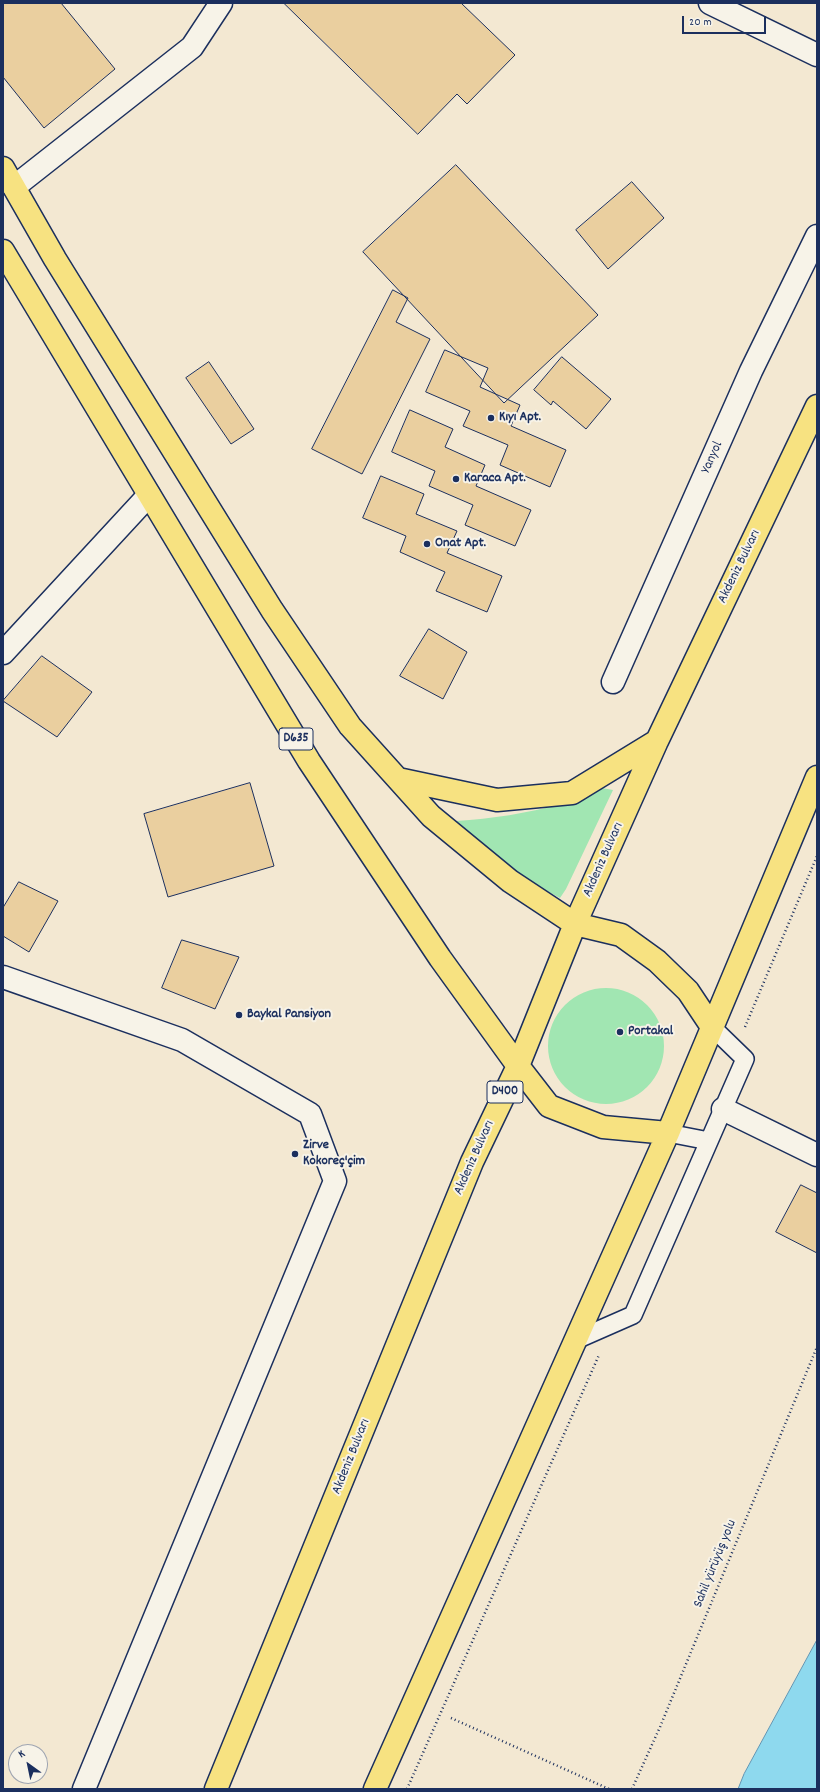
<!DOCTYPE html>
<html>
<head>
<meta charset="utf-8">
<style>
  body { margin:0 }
  #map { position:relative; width:820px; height:1792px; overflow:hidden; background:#f3e8d2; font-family:Dekko,sans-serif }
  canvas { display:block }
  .frame { position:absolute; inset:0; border:4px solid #1b2f5e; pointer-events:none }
  .north { position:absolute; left:8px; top:1744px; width:40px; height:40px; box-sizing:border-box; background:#f7f3e8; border:1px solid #9fa5b1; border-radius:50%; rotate:327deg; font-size:11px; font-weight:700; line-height:16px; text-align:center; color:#1b2f5e }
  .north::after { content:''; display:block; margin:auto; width:14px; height:18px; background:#1b2f5e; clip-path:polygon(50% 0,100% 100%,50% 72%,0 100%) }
  .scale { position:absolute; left:682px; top:16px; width:84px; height:18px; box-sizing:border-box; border:2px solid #1b2f5e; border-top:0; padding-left:5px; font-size:12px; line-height:14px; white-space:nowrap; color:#1b2f5e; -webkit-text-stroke:3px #f7f3e8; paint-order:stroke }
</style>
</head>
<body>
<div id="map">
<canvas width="820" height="1792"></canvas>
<div class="frame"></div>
<div class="north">K</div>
<div class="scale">20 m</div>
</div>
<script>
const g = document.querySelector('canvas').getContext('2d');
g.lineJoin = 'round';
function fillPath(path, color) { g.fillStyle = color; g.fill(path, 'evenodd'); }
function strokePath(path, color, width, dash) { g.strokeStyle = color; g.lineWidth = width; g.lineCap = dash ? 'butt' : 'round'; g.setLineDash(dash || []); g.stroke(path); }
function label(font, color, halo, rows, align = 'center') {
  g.font = font + ' Dekko,sans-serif'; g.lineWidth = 4; g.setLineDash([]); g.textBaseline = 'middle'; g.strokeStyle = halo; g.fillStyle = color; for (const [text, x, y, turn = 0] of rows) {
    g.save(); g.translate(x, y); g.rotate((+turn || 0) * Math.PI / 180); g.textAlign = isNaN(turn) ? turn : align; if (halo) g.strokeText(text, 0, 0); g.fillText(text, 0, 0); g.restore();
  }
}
const green = new Path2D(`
  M602 788 613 790 566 889 560 898 530 882 456 821C492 819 527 813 561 804 575 800 588 793 602 788Z
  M548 1046a58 58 0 1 1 116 0a58 58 0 1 1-116 0Z`);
const water = new Path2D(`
  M817 1640V1789H738L744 1774Z`);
const building = new Path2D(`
  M3 3H61L115 69 44 128 3 77Z
  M284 3H461L515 55 467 104 457 94 418 134Z
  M456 165 598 315 504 403 363 252Z
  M632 182 664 218 608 269 576 230Z
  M393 290 408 298 396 322 430 339 362 474 312 449Z
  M445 350 488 368 480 387 520 405 511 426 566 450 550 487 500 465 508 445 463 426 470 411 426 392Z
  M562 357 611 399 586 429 553 401 551 405 534 390Z
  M209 362 254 429 231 444 186 378Z
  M410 410 453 429 445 447 485 465 476 486 531 510 515 546 465 525 473 505 429 486 435 471 392 452Z
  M381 476 424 494 416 514 457 531 447 553 502 576 487 612 436 591 445 572 400 552 406 536 363 518Z
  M429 629 467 652 443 699 400 676Z
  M42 656 92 692 57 737 3 701Z
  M250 783 274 866 168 897 144 814Z
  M19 882 58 901 29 952 3 936V908Z
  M182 940 239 957 215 1009 162 988Z
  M801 1185 817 1193V1253L776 1232Z`);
const path = new Path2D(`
  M745 1027 817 856
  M451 1718 609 1789
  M407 1789 599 1355
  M632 1789 660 1727 817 1347`);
const lane = new Path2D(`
  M668 1133 709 1141
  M576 1340 633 1315 745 1059 712 1027`);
const street = new Path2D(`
  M710 3 817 55
  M14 187 192 47 221 3
  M3 653 149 495
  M613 682 751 371 817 236
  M3 977 182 1040 310 1114 335 1181 84 1789
  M723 1109 817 1155`);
const highway = new Path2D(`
  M3 168 55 259 272 610 350 726 431 816 510 881 575 924 621 935 657 961 688 991 712 1027
  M3 251 309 761 440 958 518 1066 549 1106 603 1127 668 1133
  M398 779 497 800 572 793 657 741
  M216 1789 472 1162 518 1066 575 924 657 741 817 406
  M375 1789 668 1133 817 777`);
const markers = [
  [491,418,4,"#1b2f5e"],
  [456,479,4,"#1b2f5e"],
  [427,544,4,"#1b2f5e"],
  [239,1015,4,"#1b2f5e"],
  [620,1032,4,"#1b2f5e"],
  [295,1154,4,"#1b2f5e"]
];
const shields = [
  [296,739,34],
  [505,1092,36]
];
const shieldNames = [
  ["D635",296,739],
  ["D400",505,1092]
];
const poiNames = [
  ["Kıyı Apt.",499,418],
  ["Karaca Apt.",464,479],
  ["Onat Apt.",435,544],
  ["Baykal Pansiyon",247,1015],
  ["Portakal",628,1032],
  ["Zirve",303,1146],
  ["Kokoreç'çim",303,1162]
];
const streetNames = [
  ["Yanyol",713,458,-66],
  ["Akdeniz Bulvarı",740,567,-64],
  ["Akdeniz Bulvarı",604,860,-66],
  ["Akdeniz Bulvarı",475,1158,-66],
  ["Akdeniz Bulvarı",352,1457,-68],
  ["Sahil yürüyüş yolu",716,1564,-68]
];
fillPath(green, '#a1e6b2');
fillPath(water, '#8ed9ee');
strokePath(water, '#6095b4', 1);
fillPath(building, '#eacf9f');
strokePath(building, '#1b2f5e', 1);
strokePath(lane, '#1b2f5e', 20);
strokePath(street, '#1b2f5e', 25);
strokePath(highway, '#1b2f5e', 25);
strokePath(path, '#1b2f5e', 2.5, [1, 3]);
strokePath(lane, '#f7f3e8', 17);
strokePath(street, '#f7f3e8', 22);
strokePath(highway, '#f7e281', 22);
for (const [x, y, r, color] of markers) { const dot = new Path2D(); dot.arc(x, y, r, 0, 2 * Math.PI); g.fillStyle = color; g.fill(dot); strokePath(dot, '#f7f3e8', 1.5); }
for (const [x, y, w] of shields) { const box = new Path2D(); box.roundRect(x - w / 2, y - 11, w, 22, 3); g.fillStyle = '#f7f3e8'; g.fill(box); strokePath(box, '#1b2f5e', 1); }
label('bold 13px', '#1b2f5e', null, shieldNames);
label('bold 14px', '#1b2f5e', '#f7f3e8', poiNames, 'left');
label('14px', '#1b2f5e', '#f7f3e8', streetNames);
</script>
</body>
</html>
